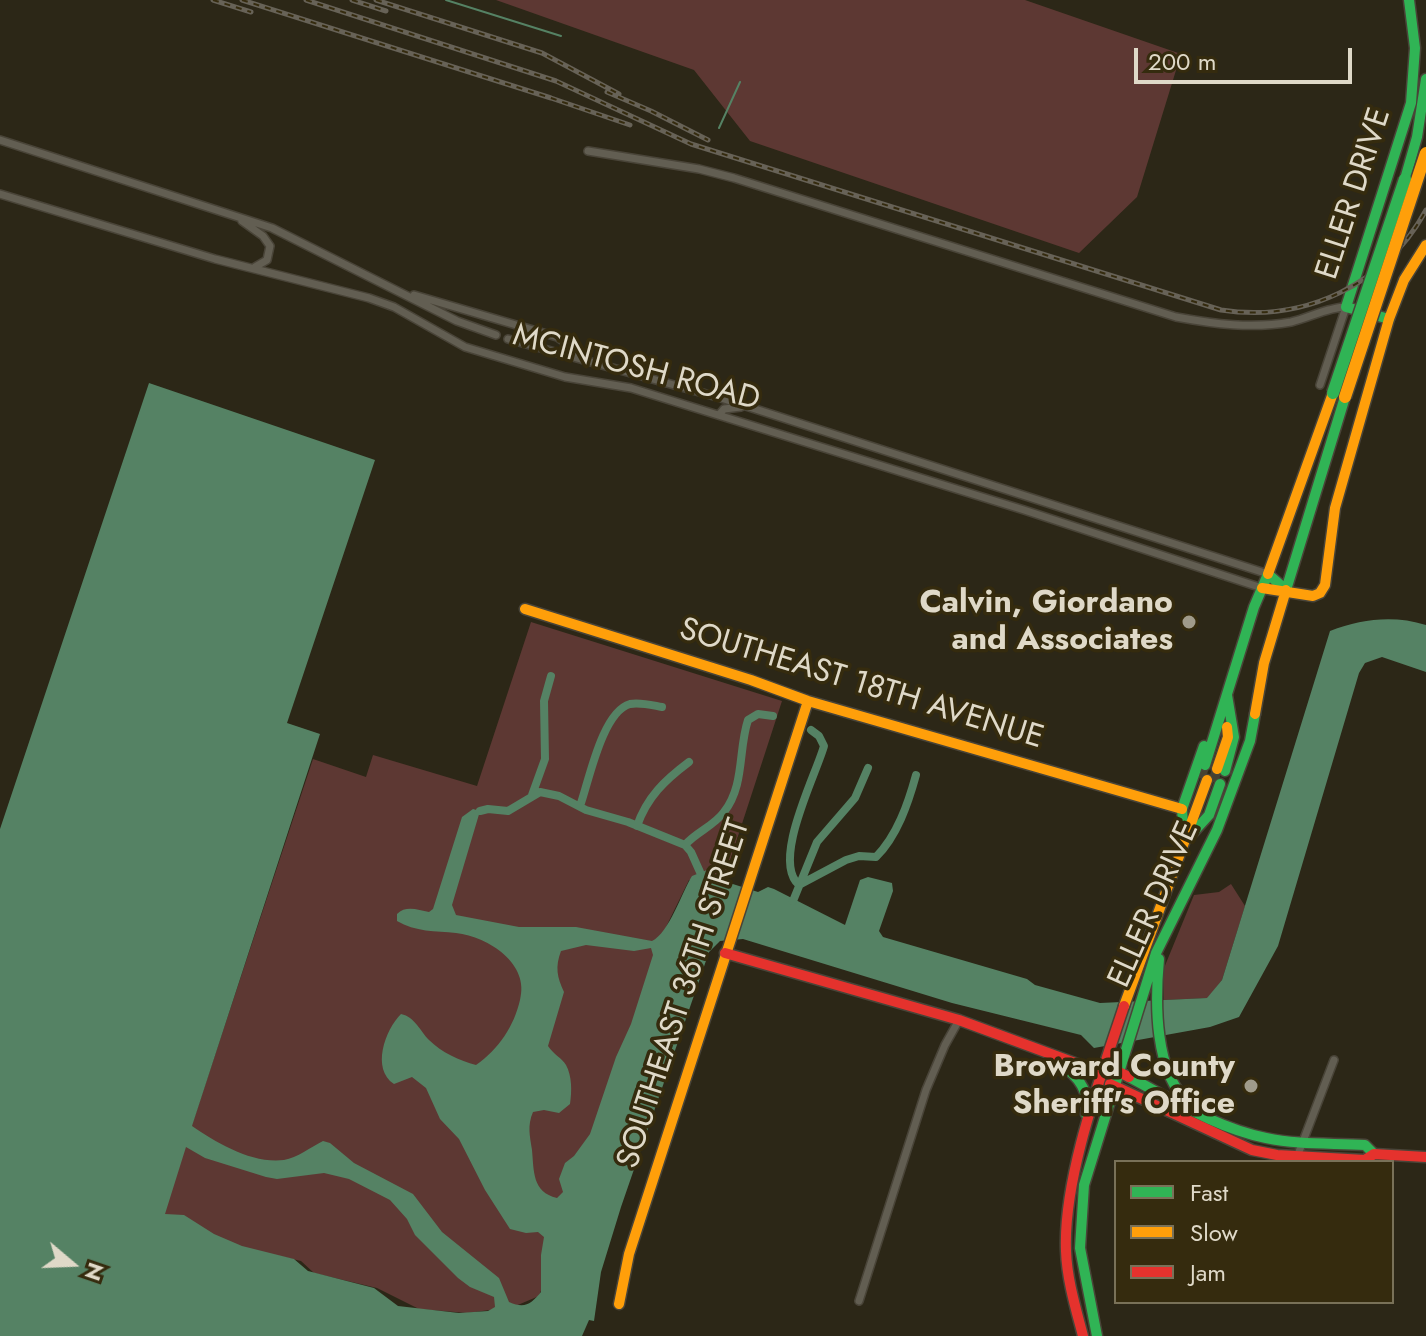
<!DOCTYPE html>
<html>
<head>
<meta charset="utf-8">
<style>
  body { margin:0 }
  #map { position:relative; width:1426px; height:1336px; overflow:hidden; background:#2c2717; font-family:Jost,sans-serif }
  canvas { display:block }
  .legend { position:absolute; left:1114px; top:1160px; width:280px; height:144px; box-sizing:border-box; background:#352b0e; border:2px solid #797158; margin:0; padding:10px 14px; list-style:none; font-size:24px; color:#dfd9c8 }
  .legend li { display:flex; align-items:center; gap:16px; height:40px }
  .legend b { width:40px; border:2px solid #797158 }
  .north { position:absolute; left:32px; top:1224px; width:80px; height:80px; -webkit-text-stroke:6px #352b0e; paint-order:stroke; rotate:109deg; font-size:22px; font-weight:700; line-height:32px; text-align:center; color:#dfd9c8 }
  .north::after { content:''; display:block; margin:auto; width:28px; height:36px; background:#dfd9c8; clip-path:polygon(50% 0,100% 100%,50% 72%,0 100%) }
  .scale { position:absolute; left:1134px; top:48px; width:218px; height:36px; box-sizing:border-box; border:4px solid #dfd9c8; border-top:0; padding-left:10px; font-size:24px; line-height:28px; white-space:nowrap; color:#dfd9c8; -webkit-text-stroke:6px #352b0e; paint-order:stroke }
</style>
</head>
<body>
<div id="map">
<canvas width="1426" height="1336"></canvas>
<ul class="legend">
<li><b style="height:10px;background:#30b455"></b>Fast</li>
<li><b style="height:10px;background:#ff9f0a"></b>Slow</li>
<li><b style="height:10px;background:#e5322d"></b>Jam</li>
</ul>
<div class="north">N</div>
<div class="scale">200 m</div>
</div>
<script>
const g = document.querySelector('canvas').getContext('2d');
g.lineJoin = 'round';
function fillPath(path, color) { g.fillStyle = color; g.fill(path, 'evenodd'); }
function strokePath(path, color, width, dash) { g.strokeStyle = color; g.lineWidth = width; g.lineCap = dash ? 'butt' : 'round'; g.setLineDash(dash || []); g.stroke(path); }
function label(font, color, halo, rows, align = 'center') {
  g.font = font + ' Jost,sans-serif'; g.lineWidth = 7; g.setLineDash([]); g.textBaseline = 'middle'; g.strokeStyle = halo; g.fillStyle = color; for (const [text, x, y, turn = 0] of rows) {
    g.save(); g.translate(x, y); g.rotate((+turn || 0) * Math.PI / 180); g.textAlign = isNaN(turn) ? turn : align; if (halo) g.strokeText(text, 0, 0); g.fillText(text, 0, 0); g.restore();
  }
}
const green = new Path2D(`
  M496 0H1025L1181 54 1137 197 1079 253 750 141 694 70Z
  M531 622 782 701 725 876 689 880 666 927 566 1226 539 1296 513 1307 467 1313 419 1309 377 1288 314 1273 301 1261 235 1246 162 1215 313 759 366 777 373 755 477 786Z
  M1231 884 1245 906 1222 980 1208 998 1164 1000V968L1194 895 1219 892Z`);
const water = new Path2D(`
  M149 383 375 460 287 723 320 734 192 1126C217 1143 252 1164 284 1160 297 1158 311 1147 323 1141L330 1143 354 1163 413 1194 442 1232 499 1278 509 1302C525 1309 531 1304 541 1292V1255L544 1237 538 1232 526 1233 510 1229 485 1190 459 1139 440 1119 426 1088 412 1077 394 1084C371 1069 385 1030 401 1014 415 1017 420 1031 429 1040 441 1052 460 1061 476 1065 499 1049 514 1026 520 1000 530 964 489 937 456 933 436 931 415 932 397 921V914C406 905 418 910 429 912L433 909 462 817 473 809 480 811 452 905 456 915 519 927H576L652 941C669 933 682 892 692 876L707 870 717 879 758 892 768 887 774 889 845 925 860 880 868 877 892 883 893 891 879 931 883 937 1027 979 1035 985 1100 1003 1207 998 1222 980 1330 631C1362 619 1393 615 1426 625V672L1382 657 1365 663 1359 673 1278 946 1239 1017 1210 1027 1094 1048 1081 1035 952 1003 743 939 720 941 709 952 621 1207 601 1272 594 1321 589 1320 582 1336H0V829ZM586 945 634 951 651 948 653 955 631 1024 616 1057 590 1134 574 1156 565 1163 559 1179 563 1192 557 1198C532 1192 534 1171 532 1150 530 1136 527 1126 533 1112L544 1110 559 1113 570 1104C572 1091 572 1076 566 1065 562 1058 553 1054 548 1046L564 992C557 977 555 967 561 951ZM186 1147 205 1158 266 1177 277 1179 324 1173 349 1179 390 1200 407 1219 415 1235 458 1278 470 1287 494 1297 495 1307 488 1311 459 1313 398 1306 374 1288 308 1271 294 1259 242 1246 214 1234 184 1215 165 1214Z`);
const stream = new Path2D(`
  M446 0 561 36
  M719 128 740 82`);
const canal = new Path2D(`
  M811 730 819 736 824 746C816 775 771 861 799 885L846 860 859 856 876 857C897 836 908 804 916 775
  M532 795 545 759 544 701 551 676
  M580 806C589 781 602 712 630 704 640 702 651 705 662 707
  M480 811 488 809 508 811 540 792 559 796 586 810 628 822 685 845 691 852 700 872
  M637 826C647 797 665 780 689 762
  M685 845C696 832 714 826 724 812 745 785 738 750 748 720L758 714 773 716
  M793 901 817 842 855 798 868 768`);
const secondaryTunnel = new Path2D(`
  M1200 778 1205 765
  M1213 782 1217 769`);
const street = new Path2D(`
  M0 140 272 228 457 321 496 335
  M588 151 699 169 734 178 1176 317C1214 324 1252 329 1291 322 1309 318 1328 307 1346 307L1320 385
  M0 194 215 259 369 298 394 307 465 347 565 377 631 388 1024 510 1262 588
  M242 221 263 236 270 246 267 260 255 267
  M414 295 557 337 586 357
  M508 339 721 398 1268 574
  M719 415 724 409 741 407
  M1297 1157 1334 1060
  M859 1301 926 1090 945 1045 959 1020`);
const fast = new Path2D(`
  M1405 179 1417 137 1426 79
  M1389 319 1346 307 1411 103 1415 48 1409 0
  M1286 590 1345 397
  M1205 765 1254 607 1268 574 1286 590
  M1225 771 1234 737 1227 695
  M1188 838 1209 815 1220 784
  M1184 839 1182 809 1204 746
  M1159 959C1155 1002 1154 1073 1189 1103
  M1054 1061C1075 1072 1091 1089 1086 1114
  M1129 1077C1173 1100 1216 1128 1266 1138 1298 1145 1332 1143 1365 1145L1374 1154
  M1097 1336 1080 1248 1084 1185 1156 953 1217 830 1250 741 1255 714`);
const slow = new Path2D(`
  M1268 574 1333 393
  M1262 588 1313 596 1320 593 1325 585 1335 508 1389 319 1404 280 1426 245
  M525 609 751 680 808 701 1182 809
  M1255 714 1264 663 1286 590
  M1217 769 1228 737 1227 727
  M1124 1006 1207 780
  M619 1304 629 1254 808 701`);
const jam = new Path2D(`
  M725 953 959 1020 1102 1073 1117 1071 1129 1077
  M1110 1084 1252 1150 1277 1155 1365 1160 1374 1154 1426 1157
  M1083 1336C1076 1309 1067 1280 1066 1251 1063 1178 1101 1076 1124 1006`);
const rail = new Path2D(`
  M213 0 251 12
  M242 0 551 98 630 125
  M306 0 556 81 691 144 1221 310C1305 323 1386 284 1426 210
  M352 0 386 11
  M376 0 542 53 619 94
  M607 92 651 111 708 140`);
const fastBridge = new Path2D(`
  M1333 393 1405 179`);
const slowBridge = new Path2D(`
  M1345 397 1426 153`);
const markers = [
  [1189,622,8,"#a09b8a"],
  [1251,1086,8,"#a09b8a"]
];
const streetNames = [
  ["ELLER DRIVE",1355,194,-72],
  ["MCINTOSH ROAD",636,369,15],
  ["SOUTHEAST 18TH AVENUE",861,685,17],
  ["ELLER DRIVE",1155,905,-66],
  ["SOUTHEAST 36TH STREET",685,994,-72]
];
const poiNames = [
  ["Calvin, Giordano",1173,604],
  ["and Associates",1173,641],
  ["Broward County",1235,1068],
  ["Sheriff's Office",1235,1105]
];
fillPath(green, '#5d3833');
fillPath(water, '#558264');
strokePath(stream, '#558264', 2);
strokePath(canal, '#558264', 8);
strokePath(secondaryTunnel, '#474232', 10, [10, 5]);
strokePath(street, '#494438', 10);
strokePath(fast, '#494438', 13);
strokePath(slow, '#494438', 13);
strokePath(jam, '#494438', 13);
strokePath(street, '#625e52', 7);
strokePath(fast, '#30b455', 10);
strokePath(slow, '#ff9f0a', 10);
strokePath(jam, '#e5322d', 10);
strokePath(rail, '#676257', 5);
strokePath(rail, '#352b0e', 2, [6]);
strokePath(fastBridge, '#494438', 15, []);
strokePath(slowBridge, '#494438', 15, []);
strokePath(fastBridge, '#30b455', 12);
strokePath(slowBridge, '#ff9f0a', 12);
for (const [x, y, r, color] of markers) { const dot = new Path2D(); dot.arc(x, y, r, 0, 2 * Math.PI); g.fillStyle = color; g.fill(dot); strokePath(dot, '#352b0e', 3); }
label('32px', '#dfd9c8', '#352b0e', streetNames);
label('bold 32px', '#dfd9c8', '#352b0e', poiNames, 'right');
</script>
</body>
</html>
